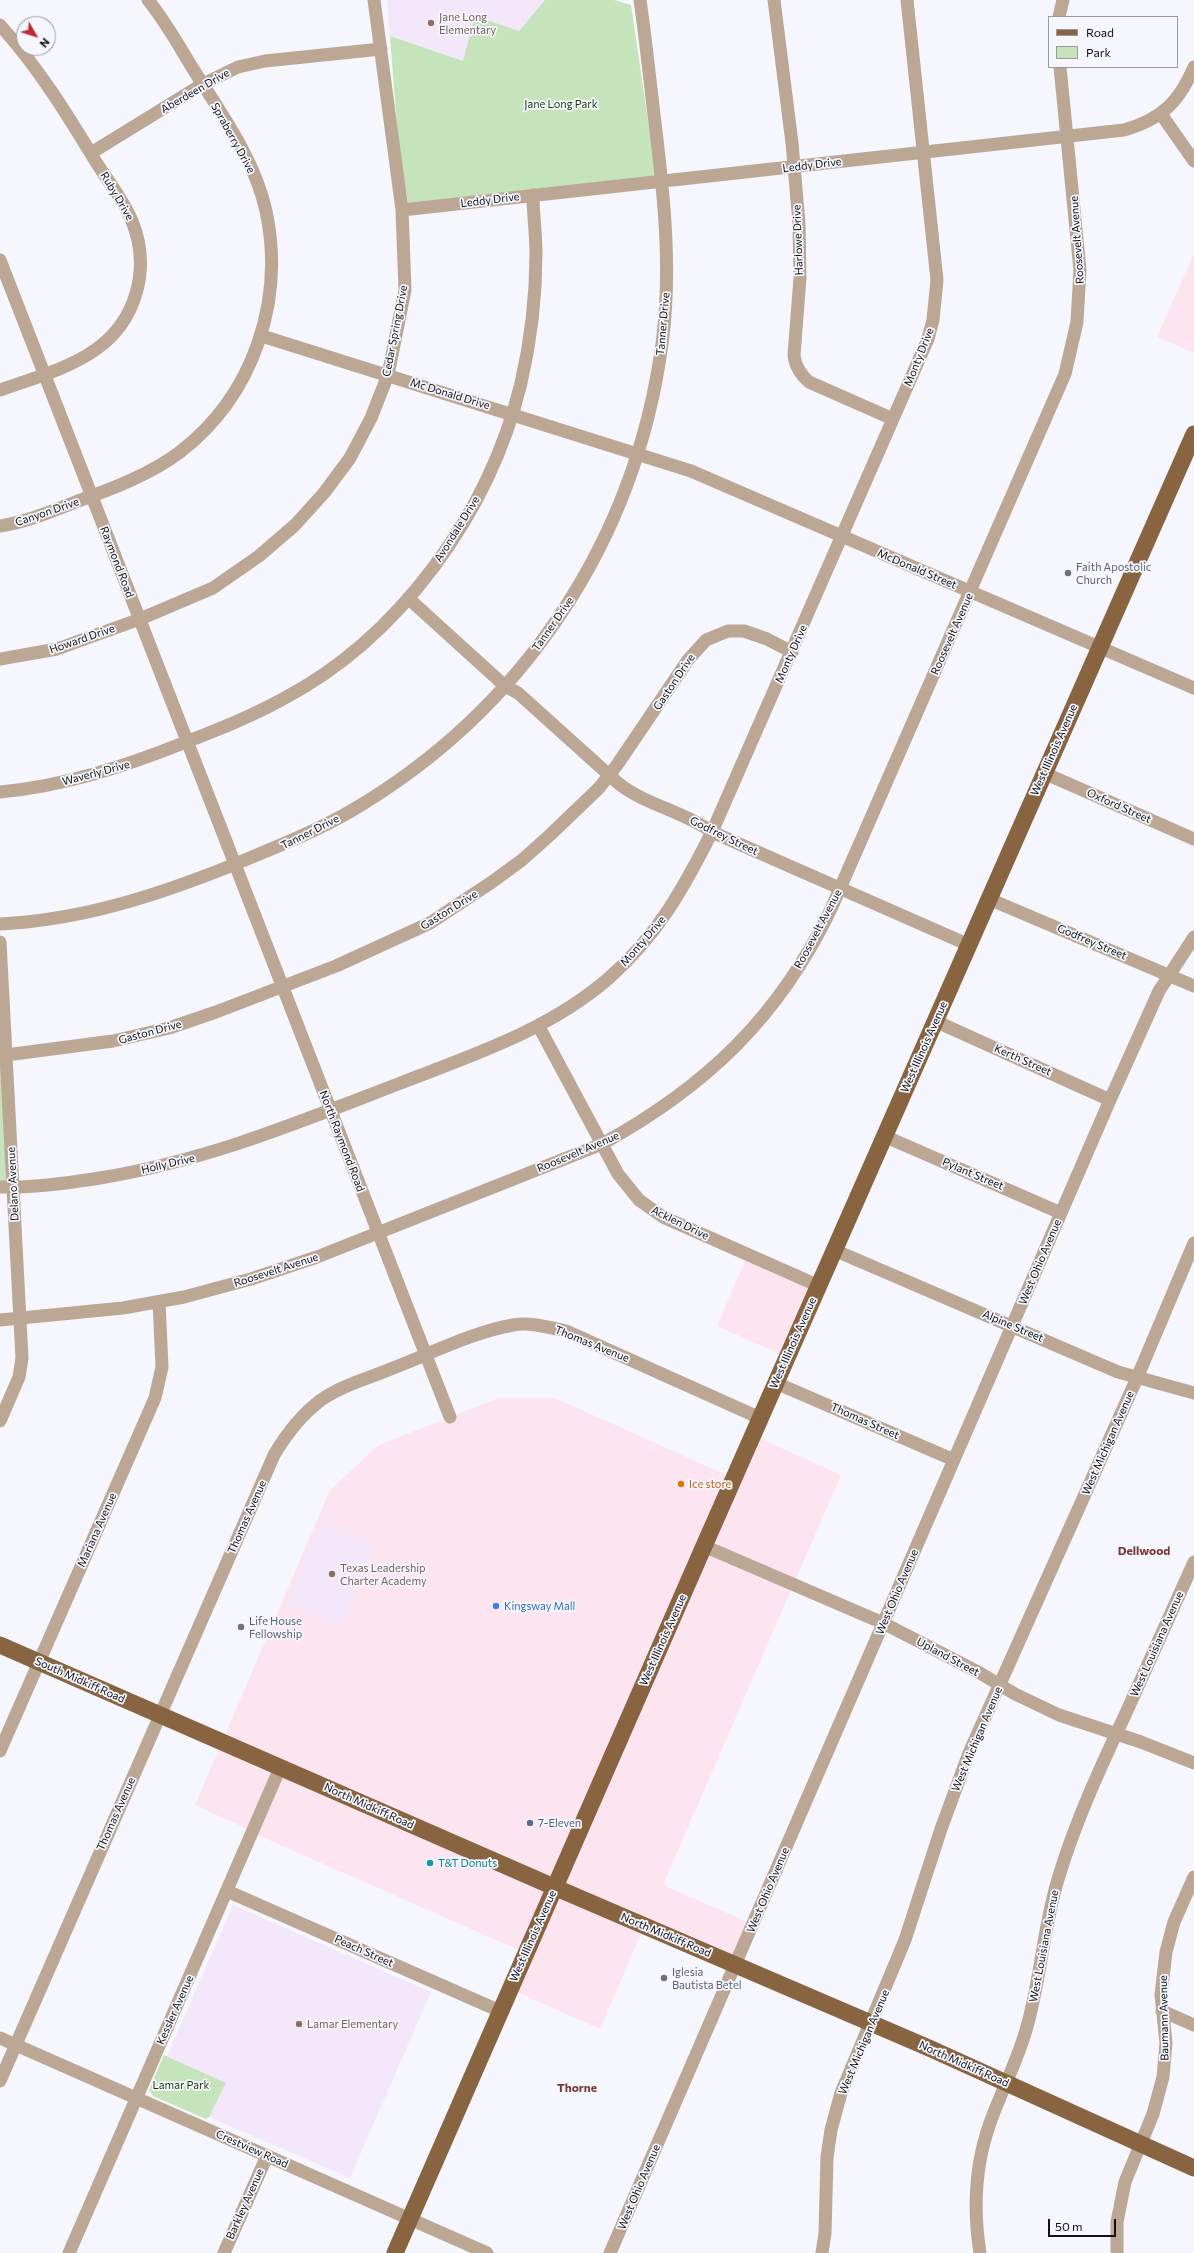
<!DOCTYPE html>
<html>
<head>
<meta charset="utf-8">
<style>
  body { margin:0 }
  #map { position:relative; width:1194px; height:2253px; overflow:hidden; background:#f5f6fe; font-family:Commissioner,sans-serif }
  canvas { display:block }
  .legend { position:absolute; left:1048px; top:16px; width:130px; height:52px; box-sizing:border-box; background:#f5f6fe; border:1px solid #999aa0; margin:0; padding:5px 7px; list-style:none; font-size:12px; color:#101114 }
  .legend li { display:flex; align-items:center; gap:8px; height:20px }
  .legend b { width:20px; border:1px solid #999aa0 }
  .north { position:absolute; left:16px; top:16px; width:40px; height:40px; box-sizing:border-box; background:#f5f6fe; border:1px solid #999aa0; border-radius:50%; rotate:129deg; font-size:11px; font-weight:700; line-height:16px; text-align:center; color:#101114 }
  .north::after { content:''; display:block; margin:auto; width:14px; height:18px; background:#bb2b31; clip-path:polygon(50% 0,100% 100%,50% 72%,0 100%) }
  .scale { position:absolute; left:1048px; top:2219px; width:68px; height:18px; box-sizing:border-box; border:2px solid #101114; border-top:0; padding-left:5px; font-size:12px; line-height:14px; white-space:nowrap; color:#101114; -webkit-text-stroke:3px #f5f6fe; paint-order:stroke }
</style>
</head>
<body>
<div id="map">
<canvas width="1194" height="2253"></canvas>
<ul class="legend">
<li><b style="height:5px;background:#886540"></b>Road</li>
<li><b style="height:11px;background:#c5e4bb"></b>Park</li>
</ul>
<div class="north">N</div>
<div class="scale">50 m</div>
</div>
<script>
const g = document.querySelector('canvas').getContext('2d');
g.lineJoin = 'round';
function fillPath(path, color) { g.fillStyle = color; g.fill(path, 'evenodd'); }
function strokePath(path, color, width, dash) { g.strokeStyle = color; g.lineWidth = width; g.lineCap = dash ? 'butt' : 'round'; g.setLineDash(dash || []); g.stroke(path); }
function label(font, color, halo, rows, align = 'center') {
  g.font = font + ' Commissioner,sans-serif'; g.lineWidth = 3.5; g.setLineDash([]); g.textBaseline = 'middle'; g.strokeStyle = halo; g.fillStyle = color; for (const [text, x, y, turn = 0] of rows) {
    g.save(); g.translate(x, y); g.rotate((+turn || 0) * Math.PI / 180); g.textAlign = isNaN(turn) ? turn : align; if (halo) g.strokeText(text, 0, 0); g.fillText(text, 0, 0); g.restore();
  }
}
const commercial = new Path2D(`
  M1194 254V353L1157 337Z
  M748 1254 817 1284 785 1356 717 1326Z
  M498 1398H555L731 1477 750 1434 841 1475 663 1885 752 1924 733 1967 644 1927 600 2029 510 1989 523 1952 251 1832 252 1831 195 1805 330 1490 379 1445Z`);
const education = new Path2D(`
  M387 0H545L519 31 463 61 390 36Z
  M321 1522 377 1545 342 1627 287 1603Z
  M233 1905 431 1992 350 2178 209 2117 226 2083 167 2056Z`);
const green = new Path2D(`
  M545 0H614L631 5 656 176 408 203 399 150 390 36 463 61 475 16 519 31Z
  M0 988 13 1187H0Z
  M164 2055 226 2083 209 2117 206 2119 153 2096 149 2090Z`);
const minor = new Path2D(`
  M774 0 792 143 799 223 800 278 794 355C795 366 800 374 809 382L893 419
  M1059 17 1063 0
  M0 25C38 67 67 114 96 162 108 181 124 201 132 221 151 268 137 321 95 350 68 369 31 379 0 390
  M1161 114 1194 161
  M91 153 203 84 238 67 265 61 381 49
  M402 210 1124 130C1162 119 1179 102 1194 67
  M0 260 450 1417
  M262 336 691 471 1194 688
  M0 526C27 522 52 511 78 501 112 489 151 474 180 452 254 395 285 300 266 211 255 160 222 115 195 72 180 48 166 22 148 0
  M408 598 505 686 518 693 618 783C645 805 683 811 712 832L969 945
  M0 659 57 649 140 619 213 588 259 556 295 525 324 493 350 458 371 418 388 375 405 290 402 210 374 0
  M1044 773 1194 839
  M0 792C65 786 126 766 186 742 219 729 250 717 281 700 400 638 490 512 521 383 531 340 536 297 536 253 536 234 533 214 533 195
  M989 899 1194 986
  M0 924C82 920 158 895 233 865 273 848 313 833 351 811 523 710 635 542 662 344 672 271 664 196 655 123 650 82 646 41 640 0
  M0 942 22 1358 19 1377 0 1421
  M935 1021 1110 1100
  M539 1027 618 1174 639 1200 663 1217 819 1286
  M6 1055 113 1041 169 1028 216 1012 336 966 430 923 492 882 522 860 550 835 599 788 617 765 688 660 706 640 728 631H744L767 639 792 652
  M884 1136 1061 1213
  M0 1187C33 1188 67 1183 100 1178 208 1160 297 1123 398 1084 472 1055 548 1031 609 978 658 935 683 889 712 832L928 339 933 320 937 280 907 0
  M834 1250 1118 1372 1194 1393
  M0 1320 123 1308 184 1297 251 1279 317 1257 602 1144C707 1086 779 1017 831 909L1065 374 1077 322 1080 270 1060 67
  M776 1383 954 1460
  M704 1546 883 1623 980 1673 1015 1694 1059 1715 1141 1742 1194 1763
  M0 1751 155 1398 162 1367 159 1302
  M227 1891 500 2011
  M1162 2011 1194 2025
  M0 2038 487 2253
  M0 2081 274 1455C287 1433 301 1415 321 1400 342 1385 370 1378 393 1368 432 1353 473 1332 513 1325 530 1322 548 1327 566 1331L760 1418
  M69 2253 280 1768
  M224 2253 267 2156
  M610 2253 1110 1100 1159 991 1194 937
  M822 2253 825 2233 827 2157 831 2130 841 2093 905 1940 941 1829 969 1753 1137 1378 1194 1243
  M980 2253C973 2209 975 2165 990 2123 1001 2092 1017 2062 1026 2030 1041 1980 1043 1926 1059 1876 1076 1820 1101 1766 1126 1713 1149 1663 1171 1612 1194 1562
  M1117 2253V2222L1125 2182 1153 2114 1163 2077 1166 2043 1161 1995 1166 1952 1174 1922 1194 1877`);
const major = new Path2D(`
  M0 1645 554 1887 929 2048 1194 2168
  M395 2253 704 1546 1194 434`);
const markers = [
  [431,23,4,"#8d6e63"],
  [1068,573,4,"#6b7280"],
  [681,1484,4,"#e8710a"],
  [332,1574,4,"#8d6e63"],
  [496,1606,4,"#3f7fe0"],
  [241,1627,4,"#6b7280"],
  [530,1823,4,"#5c6f8a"],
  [430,1863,4,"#0f9aa8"],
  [664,1978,4,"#6b7280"],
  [299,2024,4,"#8d6e63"]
];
const educationNames = [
  ["Jane Long",439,17],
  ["Elementary",439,30],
  ["Texas Leadership",340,1568],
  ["Charter Academy",340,1581],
  ["Lamar Elementary",307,2024]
];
const streetNames = [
  ["Aberdeen Drive",195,91,-30],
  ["Spraberry Drive",233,138,61],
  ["Leddy Drive",812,165,-7],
  ["Ruby Drive",117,196,59],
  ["Leddy Drive",490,200,-7],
  ["Harlowe Drive",798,240,-92],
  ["Roosevelt Avenue",1077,240,-94],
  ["Tanner Drive",663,324,-85],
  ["Cedar Spring Drive",395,331,-79],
  ["Monty Drive",919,357,-68],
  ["Mc Donald Drive",450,394,17],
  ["Canyon Drive",47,512,-19],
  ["Avondale Drive",457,529,-58],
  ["Raymond Road",117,562,69],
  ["McDonald Street",917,569,23],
  ["Tanner Drive",553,624,-55],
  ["Roosevelt Avenue",952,634,-66],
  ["Howard Drive",82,639,-19],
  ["Monty Drive",791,654,-66],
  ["Gaston Drive",674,682,-56],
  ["West Illinois Avenue",1054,750,-66],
  ["Waverly Drive",96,773,-15],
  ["Oxford Street",1119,806,24],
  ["Tanner Drive",310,832,-27],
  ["Godfrey Street",724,836,26],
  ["Gaston Drive",449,910,-32],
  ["Roosevelt Avenue",818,929,-62],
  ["Monty Drive",643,941,-49],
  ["Godfrey Street",1092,942,23],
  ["Gaston Drive",150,1032,-15],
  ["West Illinois Avenue",924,1047,-66],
  ["Kerth Street",1023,1060,24],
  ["North Raymond Road",342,1141,69],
  ["Roosevelt Avenue",578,1152,-23],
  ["Holly Drive",168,1164,-13],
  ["Pylant Street",973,1174,23],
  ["Delano Avenue",13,1184,-93],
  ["Acklen Drive",680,1223,26],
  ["West Ohio Avenue",1040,1262,-67],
  ["Roosevelt Avenue",276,1270,-18],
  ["Alpine Street",1013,1326,23],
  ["West Illinois Avenue",793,1343,-66],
  ["Thomas Avenue",592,1344,22],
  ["Thomas Street",865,1421,24],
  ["West Michigan Avenue",1108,1443,-66],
  ["Thomas Avenue",247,1517,-66],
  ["Mariana Avenue",97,1530,-66],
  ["West Ohio Avenue",897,1592,-67],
  ["West Illinois Avenue",663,1640,-66],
  ["West Louisiana Avenue",1157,1644,-66],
  ["Upland Street",948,1657,28],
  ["South Midkiff Road",80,1680,24],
  ["West Michigan Avenue",977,1739,-67],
  ["North Midkiff Road",369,1806,24],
  ["Thomas Avenue",116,1814,-66],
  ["West Ohio Avenue",768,1890,-67],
  ["North Midkiff Road",666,1935,23],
  ["West Illinois Avenue",533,1936,-66],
  ["West Louisiana Avenue",1044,1946,-79],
  ["Peach Street",364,1951,24],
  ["Kessler Avenue",175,2010,-66],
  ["Baumann Avenue",1164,2018,-91],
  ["West Michigan Avenue",864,2042,-67],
  ["North Midkiff Road",964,2064,24],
  ["Crestview Road",252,2149,24],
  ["West Ohio Avenue",639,2187,-67],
  ["Barkley Avenue",245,2204,-66]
];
const parkNames = [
  ["Jane Long Park",561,104],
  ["Lamar Park",181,2085]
];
const worshipNames = [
  ["Faith Apostolic",1076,567],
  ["Church",1076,580],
  ["Life House",249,1621],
  ["Fellowship",249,1634],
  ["Iglesia",672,1972],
  ["Bautista Betel",672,1985]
];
const foodNames = [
  ["Ice store",689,1484]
];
const shopNames = [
  ["Kingsway Mall",504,1606]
];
const serviceNames = [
  ["7-Eleven",538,1823]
];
const cultureNames = [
  ["T&T Donuts",438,1863]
];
const neighbourhoodNames = [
  ["Dellwood",1144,1551],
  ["Thorne",577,2088]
];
fillPath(commercial, '#fce5f1');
fillPath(education, '#f5e7fa');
fillPath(green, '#c5e4bb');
strokePath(minor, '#bba793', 13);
strokePath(major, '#886540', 17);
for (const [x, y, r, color] of markers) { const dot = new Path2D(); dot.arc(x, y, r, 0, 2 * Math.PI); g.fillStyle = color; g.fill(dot); strokePath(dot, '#f5f6fe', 1.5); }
label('11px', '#785e54', '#f5f6fe', educationNames, 'left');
label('11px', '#101114', '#f5f6fe', streetNames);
label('11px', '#153905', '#f5f6fe', parkNames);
label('11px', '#5b616d', '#f5f6fe', worshipNames, 'left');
label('11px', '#c56008', '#f5f6fe', foodNames, 'left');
label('11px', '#366cbe', '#f5f6fe', shopNames, 'left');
label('11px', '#4e5e75', '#f5f6fe', serviceNames, 'left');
label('11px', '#0d838f', '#f5f6fe', cultureNames, 'left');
label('bold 12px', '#7b3432', '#f5f6fe', neighbourhoodNames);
</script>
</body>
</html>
